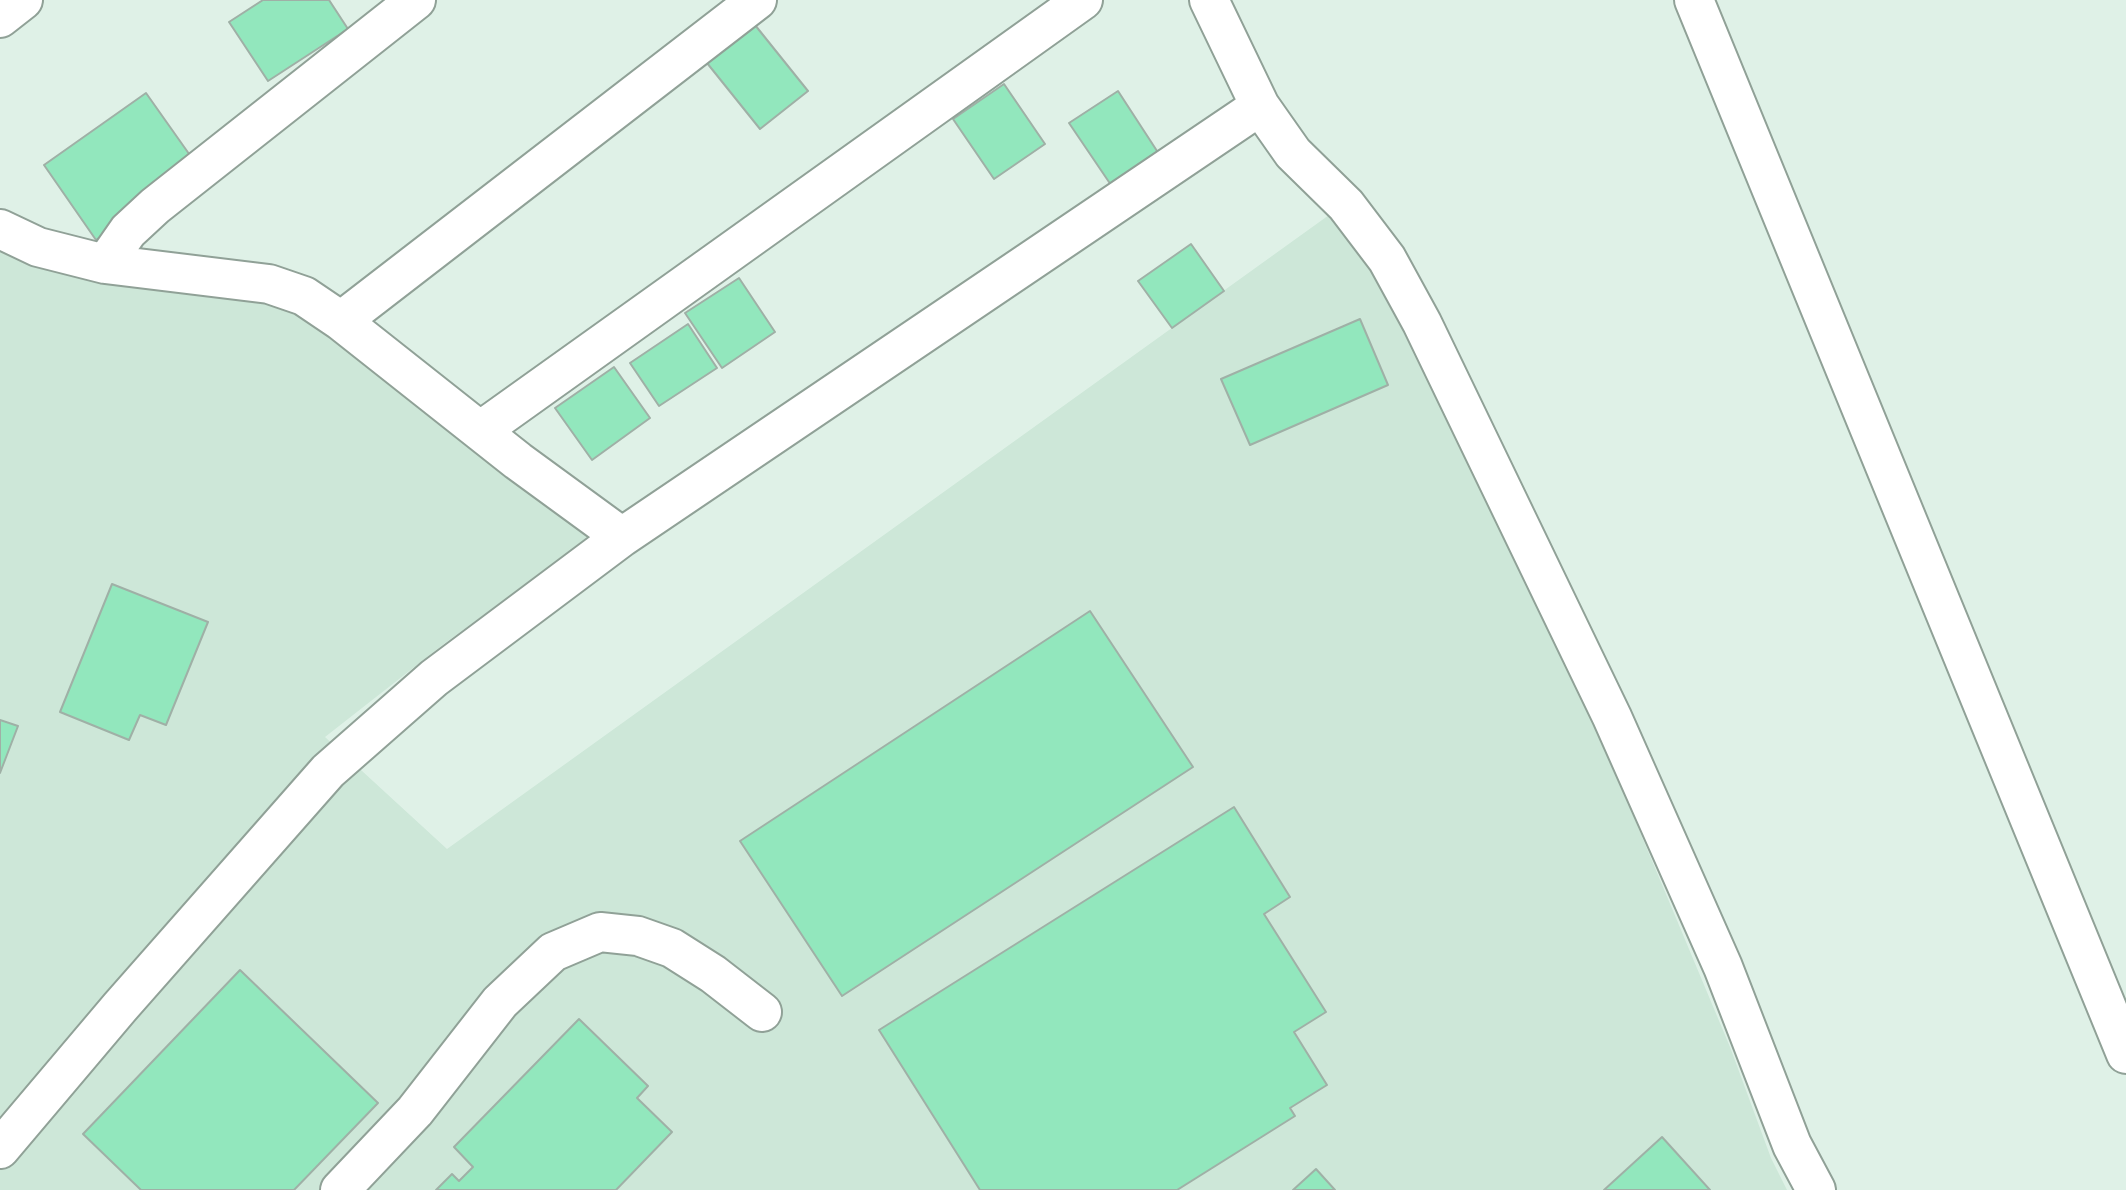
<!DOCTYPE html>
<html>
<head>
<meta charset="utf-8">
<style>
  body { margin:0 }
  canvas { display:block; background:#dff1e7 }
</style>
</head>
<body>
<canvas width="2126" height="1190"></canvas>
<script>
const g = document.querySelector('canvas').getContext('2d');
g.lineJoin = 'round';
function fillPath(path, color) { g.fillStyle = color; g.fill(path, 'evenodd'); }
function strokePath(path, color, width, dash) { g.strokeStyle = color; g.lineWidth = width; g.lineCap = dash ? 'butt' : 'round'; g.setLineDash(dash || []); g.stroke(path); }
const built = new Path2D(`
  M1336 210 1378 265 1560 641 1730 1047 1771 1158 1787 1190H0V249L241 297 288 311 329 332 600 531 445 643 325 737 447 849Z`);
const building = new Path2D(`
  M263 0H329L348 29 268 81 229 22Z
  M755 25 808 91 760 129 707 63Z
  M1004 84 1045 144 994 179 953 119Z
  M1118 91 1159 154 1111 185 1069 123Z
  M146 93 199 168 96 240 44 165Z
  M1191 244 1224 291 1172 328 1138 281Z
  M739 278 775 332 722 368 685 313Z
  M1360 319 1388 385 1250 445 1221 379Z
  M688 324 717 368 659 406 630 363Z
  M614 367 650 418 592 460 555 408Z
  M112 584 208 622 166 725 140 715 129 740 60 712Z
  M1090 611 1193 767 842 996 740 841Z
  M0 720 18 726 0 773Z
  M1234 807 1290 897 1264 914 1326 1012 1294 1032 1327 1085 1290 1108 1295 1116 1177 1190H980L879 1030Z
  M240 970 378 1103 294 1190H141L83 1134Z
  M579 1019 648 1086 637 1098 672 1132 616 1190H436L452 1174 459 1181 473 1167 454 1147Z
  M1662 1137 1710 1190H1604Z
  M1316 1169 1335 1190H1293Z`);
const minor = new Path2D(`
  M1209 0 1260 106 1293 153 1346 205 1387 259 1422 323 1612 717 1723 967 1792 1145 1816 1190
  M1694 0 2126 1054
  M0 18 23 0
  M0 229 38 247 105 264 269 284 304 296 341 321 518 461 622 537
  M105 264 128 231 155 206 416 0
  M341 321 757 0
  M480 431 1083 0
  M0 1149 120 1007 328 771 434 678 622 537 1260 106
  M340 1190 415 1111 500 1002 553 952 600 932 638 936 672 948 713 974 762 1012`);
fillPath(built, '#cde7d8');
fillPath(building, '#92e7bd');
strokePath(building, '#9fb0a6', 2);
strokePath(minor, '#90a197', 42);
strokePath(minor, '#fff', 38);
</script>
</body>
</html>
